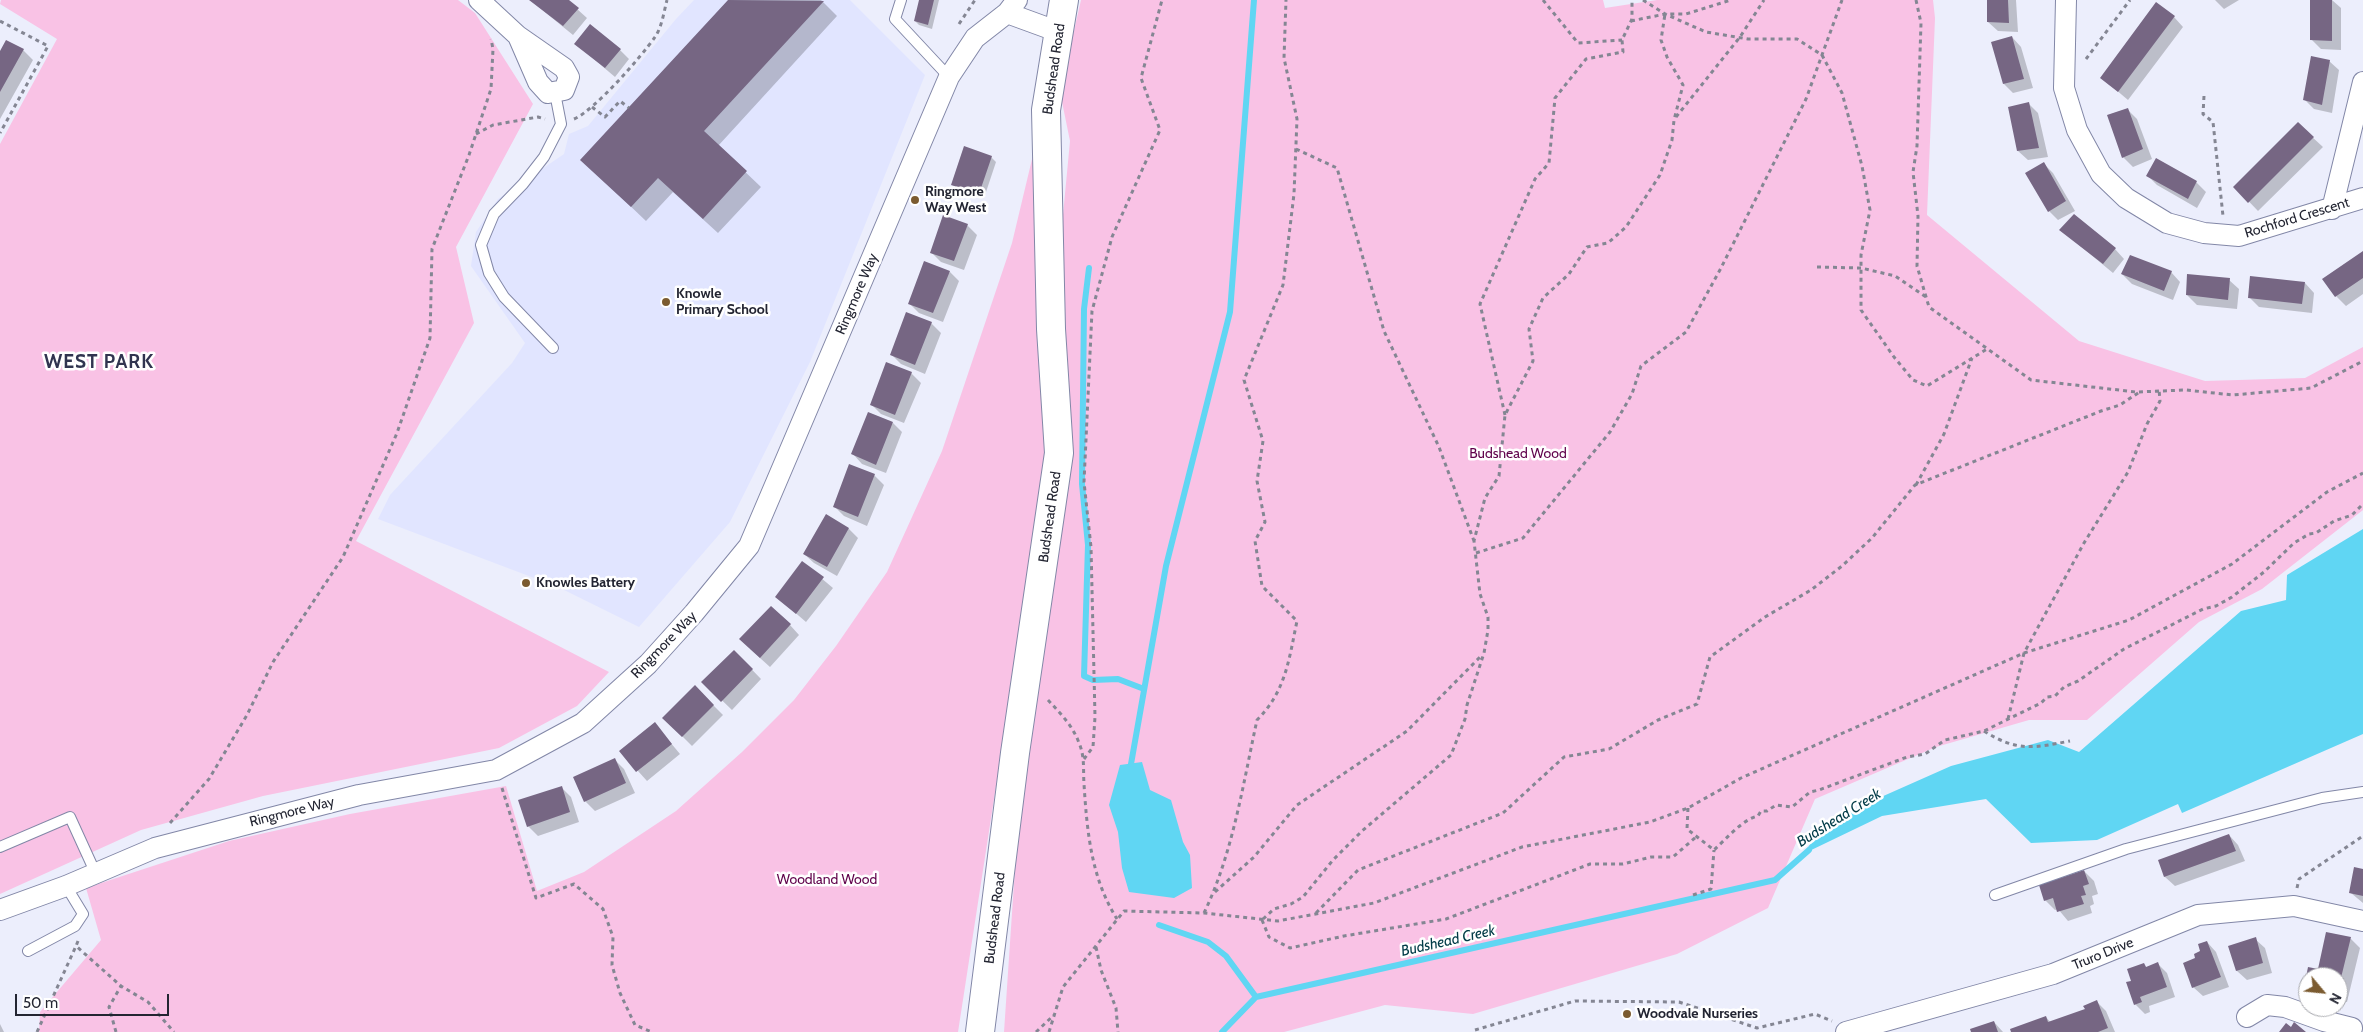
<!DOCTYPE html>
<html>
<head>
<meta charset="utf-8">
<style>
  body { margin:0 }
  #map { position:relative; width:2363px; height:1032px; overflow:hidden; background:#eceefc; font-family:Cabin,sans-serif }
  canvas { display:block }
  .north { position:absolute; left:2298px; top:967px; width:50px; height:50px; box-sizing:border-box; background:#fff; border:1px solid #a7a8ad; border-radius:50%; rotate:118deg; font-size:14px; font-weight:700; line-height:20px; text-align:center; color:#232532 }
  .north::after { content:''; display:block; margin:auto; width:18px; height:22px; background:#7b5b30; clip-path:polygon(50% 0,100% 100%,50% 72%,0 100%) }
  .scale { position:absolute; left:15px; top:994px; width:154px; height:22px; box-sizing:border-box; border:2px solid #232532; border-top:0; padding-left:6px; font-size:15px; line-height:18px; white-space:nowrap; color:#232532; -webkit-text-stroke:4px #fff; paint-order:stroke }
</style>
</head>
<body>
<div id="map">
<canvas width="2363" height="1032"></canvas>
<div class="north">N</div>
<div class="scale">50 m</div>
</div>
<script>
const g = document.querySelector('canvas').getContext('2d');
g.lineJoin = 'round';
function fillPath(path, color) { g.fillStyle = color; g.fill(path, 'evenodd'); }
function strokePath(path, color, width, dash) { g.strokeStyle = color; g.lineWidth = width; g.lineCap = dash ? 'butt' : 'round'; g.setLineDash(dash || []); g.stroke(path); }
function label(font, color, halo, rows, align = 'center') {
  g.font = font + ' Cabin,sans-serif'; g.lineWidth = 5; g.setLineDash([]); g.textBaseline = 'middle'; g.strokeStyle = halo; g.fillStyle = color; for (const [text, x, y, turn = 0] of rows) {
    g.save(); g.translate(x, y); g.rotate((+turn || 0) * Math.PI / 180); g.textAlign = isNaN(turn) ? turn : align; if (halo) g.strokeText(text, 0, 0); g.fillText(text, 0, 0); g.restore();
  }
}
const built = new Path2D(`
  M694 0H850L925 75 810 362 730 522 639 627 558 587 378 519 390 495 512 363 525 343 471 266 476 232 498 199 564 154 569 134 588 126 676 19Z`);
const green = new Path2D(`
  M1 0H458L475 13 533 104 456 247 474 323 356 541 609 672 577 706 499 748 263 796 141 830 0 894V144L57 39 0 4Z
  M1081 0H1603L1605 8 1657 0H1933L1935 18 1927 215 2079 341 2205 381 2305 378 2363 347V510L2262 589 2199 622 2087 720H2029L1936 747 1815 799 1768 908 1677 954 1473 1014 1385 1005 1284 1032H1004L1020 794 1037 700 1056 289 1070 141 1060 92Z
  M1033 155 1039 229 1046 462 958 1032H39L40 1012 101 940 86 888 229 841 350 814 506 786 537 891 584 872 676 811 742 752 794 700 836 646 887 572 942 451 1012 243Z`);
const water = new Path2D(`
  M2363 529V734L2182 813 2178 804 2097 840 2031 843 1986 799 1882 816 1803 854 1827 821 1951 766 2048 740 2079 752 2241 611 2286 600 2287 575Z
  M1142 762 1150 790 1171 800 1183 842 1190 855 1192 888 1174 898 1129 892 1122 868 1118 832 1109 805 1120 765Z`);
const shadow = new Path2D(`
  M530 0H567L587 18 573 35Z
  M730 0H821L837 16 718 146 761 187 718 233 673 192 646 221 582 160Z
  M920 0H939L932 29 919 25 915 21Z
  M1988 0H2016L2018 32 1998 31 1988 22Z
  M2215 0H2239L2224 9Z
  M2311 0H2332L2341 8V50L2321 49 2312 40Z
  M2174 17 2183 27 2128 100 2102 78Z
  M2012 37 2021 47 2033 88 2013 93 2004 84Z
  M576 44 620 50 629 59 615 77Z
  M23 50 33 60 0 119V54Z
  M2329 61 2339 70 2332 113 2314 109 2305 100Z
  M2029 104 2038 113 2048 157 2028 160 2018 151Z
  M2127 109 2137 119 2152 159 2133 167 2123 157Z
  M2298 124 2323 147 2258 211 2235 187Z
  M991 157 996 162 984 198 957 189 953 184Z
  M2157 160 2196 182 2206 192 2197 208 2157 185 2148 176Z
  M2044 164 2053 173 2075 211 2058 220 2049 211Z
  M967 225 977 235 964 270 941 262 931 252Z
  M2061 230 2115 249 2124 259 2113 273Z
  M2363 253V294L2346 306 2336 296Z
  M950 272 959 281 943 322 919 313 909 303Z
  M2171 272 2180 282 2173 300 2132 284 2122 274Z
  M2229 280 2239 289 2237 309 2197 305 2187 295Z
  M2305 283 2314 293 2312 313 2259 307 2250 298Z
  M931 323 941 333 925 374 901 364 891 354Z
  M911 373 921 383 904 423 881 414 871 404Z
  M893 423 902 432 886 473 862 464 853 454Z
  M874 475 884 485 867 526 844 516 834 506Z
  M826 516 849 529 858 538 837 576 814 563 804 554Z
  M802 562 833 588 806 622 777 597Z
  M790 625 799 635 770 667 750 649Z
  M734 651 761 679 732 710 703 682Z
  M695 687 723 715 692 746 664 718Z
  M655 724 680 754 647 781 620 751Z
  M614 759 624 769 635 793 595 811 585 801Z
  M562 788 571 797 579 822 538 836 528 826Z
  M2229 835 2238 845 2245 861 2175 886 2165 877 2160 861Z
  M2363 870V903L2351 893Z
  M2084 871 2094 881 2098 894 2092 896 2094 904 2090 906 2092 913 2068 921 2058 909 2055 910 2045 900Z
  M2327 933 2351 939 2360 948 2347 1002 2338 1001V977H2308V989L2306 987 2309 969 2319 970Z
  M2255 939 2265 948 2272 973 2247 980 2237 971 2229 947Z
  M2207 942 2216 952 2229 987 2203 996 2193 987 2196 959Z
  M2158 964 2167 973 2175 997 2149 1006 2150 1012 2145 1014 2135 1004 2133 982 2144 965 2147 968Z
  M2097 1002 2106 1011 2115 1032H2012L2046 1017 2051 1023 2086 1010Z
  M1994 1022 2003 1032H1972Z
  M0 1024 4 1032H0Z`);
const stream = new Path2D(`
  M1089 268 1084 309 1082 484 1088 545 1084 676 1093 680 1118 679 1144 689
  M1131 764 1166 566 1230 312 1254 0
  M1159 925 1208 942 1226 956 1256 997
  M1222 1032 1256 997 1775 880 1809 850`);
const building = new Path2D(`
  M529 0H569L579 8 563 26Z
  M728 0 824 1 704 131 747 171 703 219 658 178 631 207 580 160Z
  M919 0H934L928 25 914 21Z
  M1987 0H2008L2009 23 1987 22Z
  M2310 0H2332V41L2310 40Z
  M2156 2 2175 16 2118 92 2100 78Z
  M590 24 621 49 605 68 574 44Z
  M2012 36 2024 79 2003 84 1991 42Z
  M6 40 24 49 0 92V51Z
  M2311 56 2330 60 2322 105 2303 100Z
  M2029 102 2039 148 2017 151 2008 107Z
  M2128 108 2143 149 2122 158 2107 115Z
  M2298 122 2314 137 2248 203 2233 187Z
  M964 146 992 156 979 194 951 185Z
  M2156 158 2197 181 2188 199 2146 176Z
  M2044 162 2066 201 2048 212 2025 173Z
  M2074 214 2116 248 2103 264 2059 230Z
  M943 215 968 224 954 261 930 253Z
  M2363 251V278L2335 297 2322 279Z
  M2130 255 2172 271 2164 291 2121 274Z
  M924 261 950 271 933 313 908 304Z
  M2187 274 2230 278 2228 300 2186 295Z
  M2250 276 2305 282 2302 304 2248 298Z
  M906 312 932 322 915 365 890 355Z
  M886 362 912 372 895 415 870 405Z
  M868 412 893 422 876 465 851 454Z
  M849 464 875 474 858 517 833 507Z
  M826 514 849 528 827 567 803 554Z
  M802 561 824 577 796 614 775 597Z
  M771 606 791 624 760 658 739 639Z
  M734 650 753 669 721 702 701 682Z
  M695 685 714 705 682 737 662 718Z
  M655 722 672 744 636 772 619 751Z
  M615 758 626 783 584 802 573 777Z
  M562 786 570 812 527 827 518 800Z
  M2229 834 2236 851 2164 877 2158 860Z
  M2354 867 2363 869V896L2349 893Z
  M2084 870 2089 884 2083 886 2086 895 2081 896 2084 904 2057 912 2053 898 2044 901 2039 885Z
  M2326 932 2351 937 2339 986 2338 977H2308V988L2304 987 2308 967 2318 969Z
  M2256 937 2263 963 2236 971 2228 946Z
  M2207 941 2221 977 2192 988 2183 963 2195 958 2194 954 2200 951 2198 944Z
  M2158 962 2167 987 2140 997 2142 1002 2134 1005 2126 982 2131 981 2127 969 2144 963 2146 967Z
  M2097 1000 2108 1028 2098 1032H2011L2010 1029 2046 1016 2048 1022 2085 1009 2083 1006Z
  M1994 1021 1998 1032H1971L1970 1029Z
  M2294 1022 2306 1032H2279L2286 1023 2291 1027Z`);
const path = new Path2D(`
  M1543 0 1578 43 1622 40
  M1643 0 1665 14 1706 32 1748 39H1797L1822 55 1842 93 1862 166 1870 210 1861 255V310L1894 357 1913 380 1927 386 1987 349
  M1916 0 1921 23 1917 146 1913 172 1918 216 1917 266 1929 307 2031 380 2136 392 2186 390 2233 395 2311 388 2363 361
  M0 21 48 46 0 133
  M1631 21 1665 14H1686L1731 0
  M959 24 975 0
  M2086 59 2130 0
  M2204 96 2203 114 2213 122 2223 216
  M592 107 605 117 620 101 629 108
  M1676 117 1740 37 1764 0
  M574 119C595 110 641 57 655 37 662 27 664 11 667 0
  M476 134 493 125 538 117 545 119
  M1296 149 1337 168 1384 331 1439 447 1474 541
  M1817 267 1861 268 1895 276 1926 297
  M1505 415 1480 304 1535 179 1549 163 1555 98 1586 59 1623 52 1622 40 1632 19V0
  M1916 485 1944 434 1972 358
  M1476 553 1523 538 1610 432 1632 394 1641 366 1686 332 1721 268 1806 99 1842 0
  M1048 700C1060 713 1073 726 1079 743 1085 757 1083 769 1084 784 1087 831 1091 878 1117 919
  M2008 719 2024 653 2084 543 2128 472 2147 424 2160 401 2159 389
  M1984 731C2017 752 2034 748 2070 741
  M1084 759 1093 747 1095 717 1091 547 1084 482 1092 311 1112 237 1160 130 1141 78 1162 0
  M502 788 536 898 574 884 603 909 613 937 612 965 620 993 635 1025 652 1032
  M1688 808 1687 829 1714 850C1726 839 1743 819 1758 816L1761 811H1767L1776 805 1792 807 1810 792 1819 790 1907 757 1925 754 1945 740 1984 731 2041 703 2047 697 2055 696 2064 687 2078 681 2124 649 2203 609 2216 606 2232 597 2264 572 2294 543 2309 534 2316 533 2334 521 2352 515 2363 504
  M170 823 209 779 247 715 273 662 343 557 397 433 430 338 432 249 469 155 491 89 493 49 491 39
  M2297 888 2299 879 2363 836
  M1215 892 1254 857 1297 805 1407 731 1482 655
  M1693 895 1711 889 1714 850
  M1204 913C1233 853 1243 784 1257 720 1286 691 1289 659 1297 621L1262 586 1255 541 1265 522 1257 481 1263 441 1244 380 1283 285 1294 194 1297 119 1284 58 1286 0
  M1316 913 1358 870 1503 813 1564 757 1609 749 1658 720 1697 704 1710 657 1765 617 1811 590 1842 566 1872 538 1915 485 2101 411 2120 405 2141 391
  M1263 919 1274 909 1291 904 1303 897 1333 860 1362 831 1451 755 1465 719 1467 705 1484 653 1488 630V617L1480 594 1474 541 1485 498 1499 476 1505 415 1533 361 1529 329 1543 298 1569 274 1587 247 1608 243 1626 227 1660 175 1672 140 1674 120 1683 85 1667 57 1661 40 1665 14
  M1262 920 1269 937 1290 948 1344 936 1446 919 1590 864H1623L1651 857H1673L1696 837
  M78 941 76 946 121 986 148 1002 174 1032
  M1096 947 1101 970 1116 1008 1118 1032
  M1475 1030 1575 1001 1679 1002 1757 1028 1815 1014 1832 1021
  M37 1032 76 946
  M116 1032 109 1007 121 986
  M1036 1032 1055 1014
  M1049 1032 1063 987 1124 911 1204 913 1278 921 1374 903 1522 847 1650 822 1688 808 1741 778 2024 653 2129 620 2232 564 2327 492 2363 473`);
const lane = new Path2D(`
  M901 0 895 19 949 77
  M553 348 504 297 489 273 481 245 494 214 523 184 544 157 561 124 555 93
  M0 847 70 817 96 874
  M1995 895 2126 849 2322 798 2363 792
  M28 951 75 926 83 914 66 886`);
const street = new Path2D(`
  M479 0 518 36 564 68 569 77 564 90 548 93 538 82 518 36
  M2066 0 2064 88 2077 130 2101 174 2126 198 2167 223 2204 233 2239 236 2363 198
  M1007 13 1059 32
  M2332 209 2363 82
  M0 910 66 886 155 848 359 795 496 770 583 723 648 664 694 613 749 546 949 77 975 38 1007 13 1017 0
  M2247 1017 2267 1005 2285 1007 2324 1021 2352 1028
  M1846 1032 2053 974 2198 915 2294 906 2363 921`);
const secondary = new Path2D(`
  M980 1032 1015 753 1059 453 1051 329 1046 110 1064 0`);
const markers = [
  [915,200,5,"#7b5b30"],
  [666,302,5,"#7b5b30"],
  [526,583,5,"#7b5b30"],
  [1627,1014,5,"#7b5b30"]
];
const streetNames = [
  ["Budshead Road",1054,69,-82],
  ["Rochford Crescent",2297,218,-17],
  ["Ringmore Way",857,294,-67],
  ["Budshead Road",1050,517,-82],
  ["Ringmore Way",664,645,-46],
  ["Ringmore Way",292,812,-14],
  ["Budshead Road",995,918,-83],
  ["Truro Drive",2103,954,-22]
];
const poiNames = [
  ["Ringmore",925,192],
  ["Way West",925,208],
  ["Knowle",676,294],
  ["Primary School",676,310],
  ["Knowles Battery",536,583],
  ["Woodvale Nurseries",1637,1014]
];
const parkNames = [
  ["Budshead Wood",1518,454],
  ["Woodland Wood",827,880]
];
const waterNames = [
  ["Budshead Creek",1839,818,-32],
  ["Budshead Creek",1448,941,-13]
];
const districtNames = [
  ["WEST PARK",99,362]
];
fillPath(built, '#e1e5ff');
fillPath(green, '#f9c2e5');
fillPath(water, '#60d6f3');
fillPath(shadow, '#0003');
strokePath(stream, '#60d6f3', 6);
fillPath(building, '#766683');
strokePath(lane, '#8287a7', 12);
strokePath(street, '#8287a7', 22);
strokePath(secondary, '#8287a7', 30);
strokePath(path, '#848693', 3, [4, 4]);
strokePath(lane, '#fff', 10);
strokePath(street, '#fff', 20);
strokePath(secondary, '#fff', 28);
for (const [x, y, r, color] of markers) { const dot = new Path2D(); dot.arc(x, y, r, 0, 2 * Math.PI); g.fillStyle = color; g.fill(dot); strokePath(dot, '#fff', 2); }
label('14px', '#232532', '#fff', streetNames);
label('bold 14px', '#232532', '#fff', poiNames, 'left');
label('14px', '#5f004a', '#fff', parkNames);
label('italic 15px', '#023b47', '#fff', waterNames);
g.letterSpacing = '1px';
label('bold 19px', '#313450', '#fff', districtNames);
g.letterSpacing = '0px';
</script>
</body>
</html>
